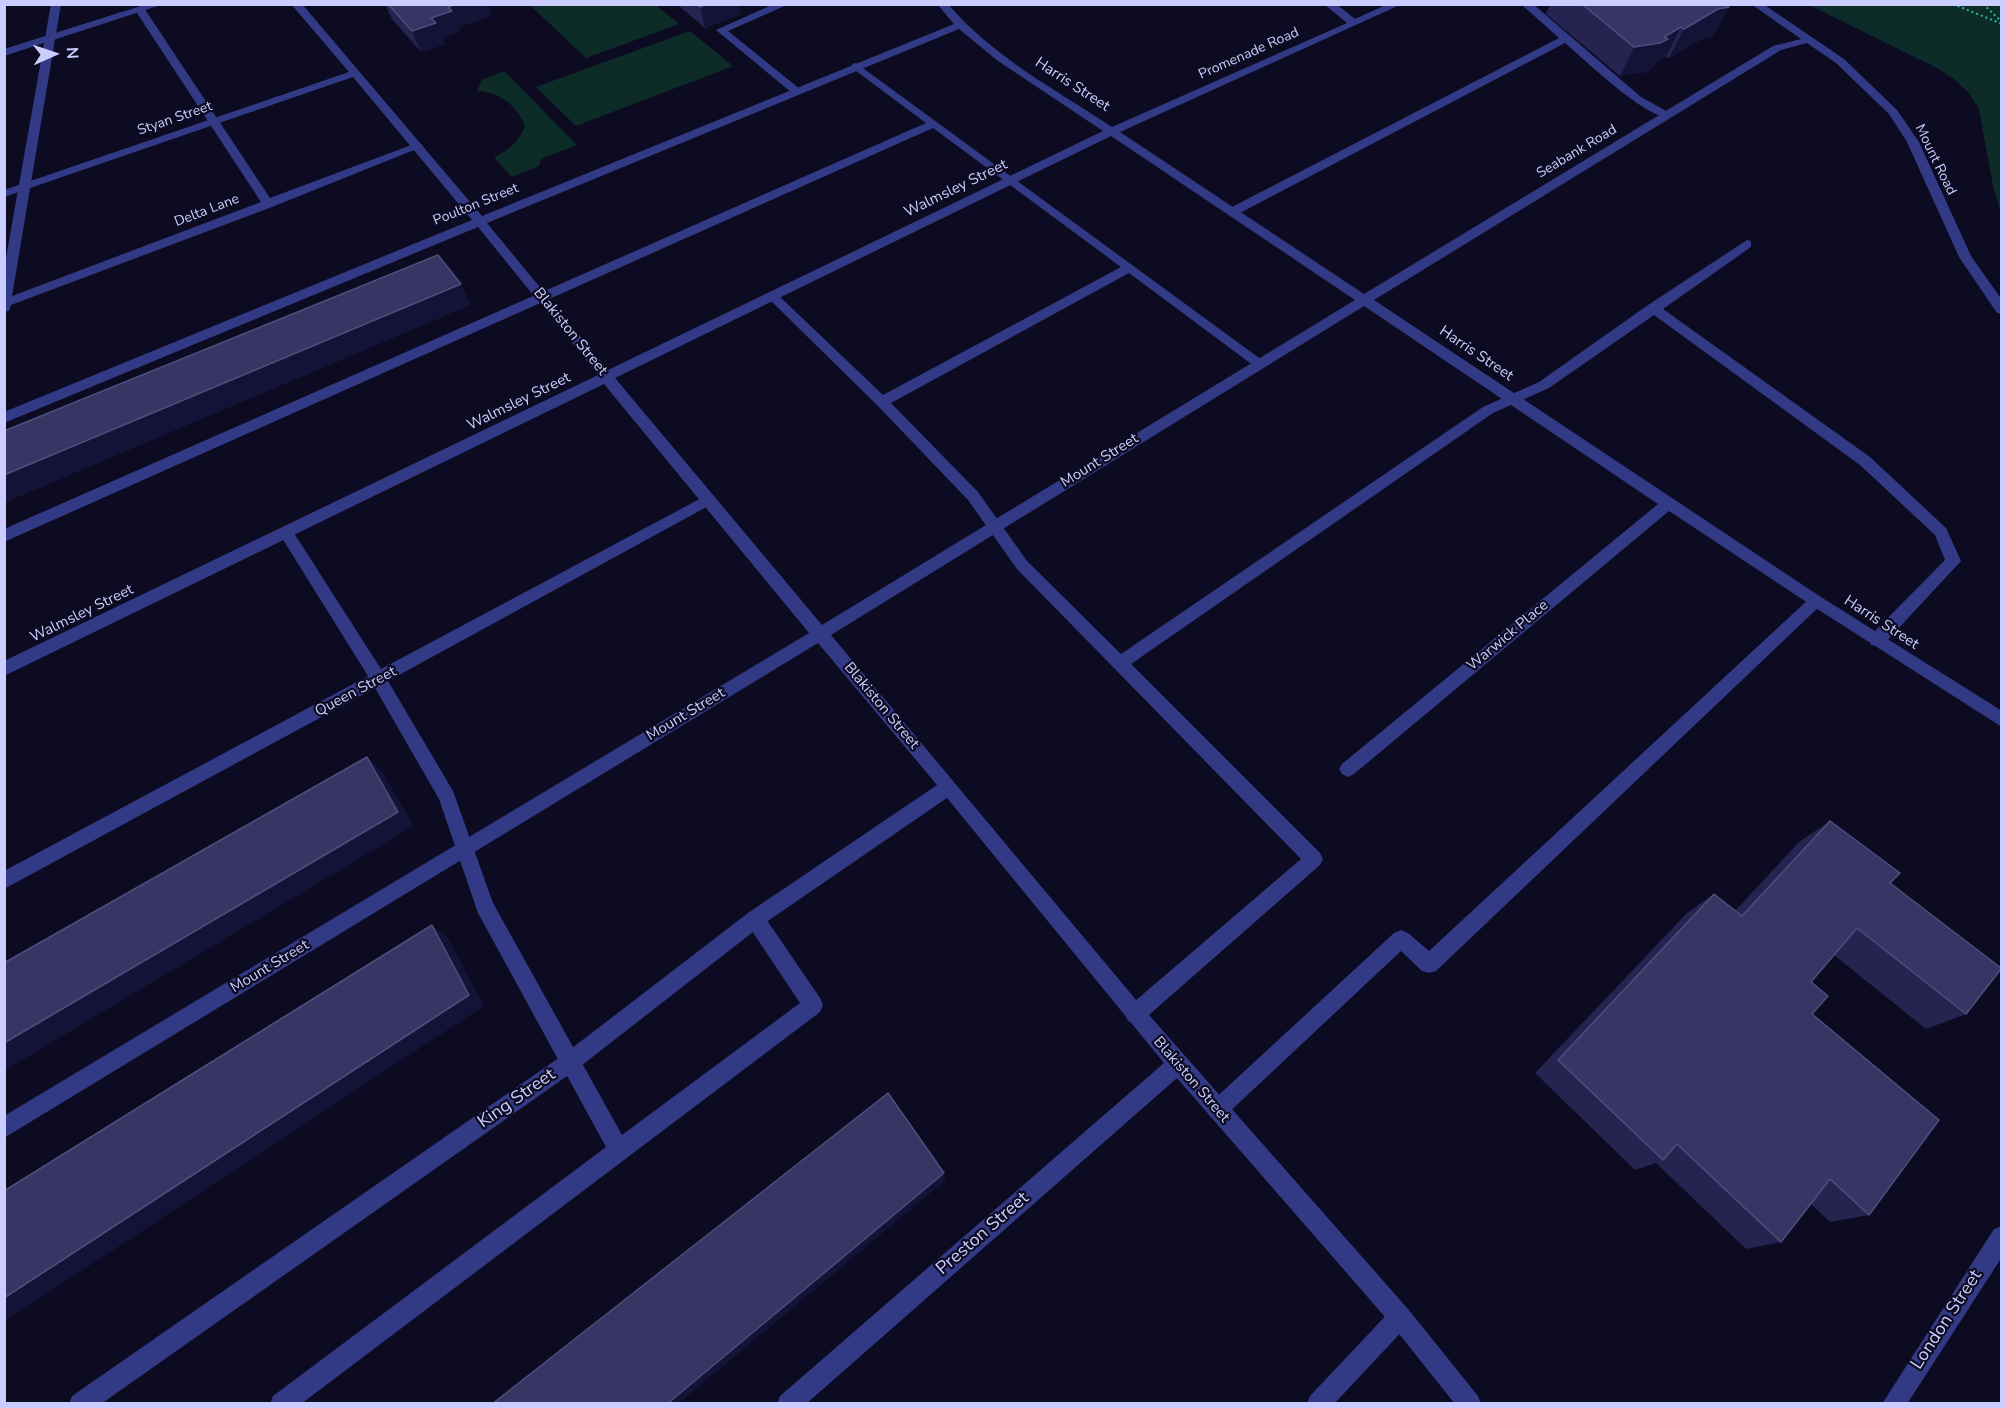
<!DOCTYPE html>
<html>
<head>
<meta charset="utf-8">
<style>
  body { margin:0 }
  #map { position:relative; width:2006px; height:1408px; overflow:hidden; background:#0c0b22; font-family:"Nunito Sans",sans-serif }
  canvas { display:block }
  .frame { position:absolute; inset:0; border:6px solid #cccdff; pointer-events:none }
  .north { position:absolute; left:24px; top:24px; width:60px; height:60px; -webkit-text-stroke:4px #0c0b22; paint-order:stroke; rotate:87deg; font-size:16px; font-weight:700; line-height:24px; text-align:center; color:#cccdff }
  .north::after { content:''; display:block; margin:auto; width:21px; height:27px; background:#cccdff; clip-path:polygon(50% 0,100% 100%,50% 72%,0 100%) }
</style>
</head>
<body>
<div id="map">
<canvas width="2006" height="1408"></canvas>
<div class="frame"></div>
<div class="north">N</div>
</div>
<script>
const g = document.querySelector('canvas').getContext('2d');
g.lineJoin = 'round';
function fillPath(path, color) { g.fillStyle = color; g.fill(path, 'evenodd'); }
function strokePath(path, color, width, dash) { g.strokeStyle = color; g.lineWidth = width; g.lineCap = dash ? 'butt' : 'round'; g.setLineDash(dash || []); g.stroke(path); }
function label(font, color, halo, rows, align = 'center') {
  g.font = font + ' "Nunito Sans",sans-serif'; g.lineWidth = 4.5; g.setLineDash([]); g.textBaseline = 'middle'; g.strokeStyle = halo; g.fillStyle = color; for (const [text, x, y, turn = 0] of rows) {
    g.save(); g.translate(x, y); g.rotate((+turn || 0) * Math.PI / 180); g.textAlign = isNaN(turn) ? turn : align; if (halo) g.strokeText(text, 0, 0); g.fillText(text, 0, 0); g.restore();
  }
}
const green = new Path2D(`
  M530 5H656L679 24 586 58Z
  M1809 5H2001V214L1993 186 1979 109 1969 93 1955 80 1937 68Z
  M690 31 733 66 576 126 536 87Z
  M504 71 577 145 541 159 539 166 512 177 494 157C509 150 517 143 525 127 518 106 499 91 477 91L482 80Z`);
const path = new Path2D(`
  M1953 4 2002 24
  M1983 4 2002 22`);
const service = new Path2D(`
  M51 4H61L12 296 261 202 135 10 136 8H144L270 198 414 144 418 143 424 146 272 207 11 305 9 311 4 312V269Z
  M774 4H789L728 31 800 89V93H792L716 30Z
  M1521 4H1533L1641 97 1670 113V117C1648 121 1583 58 1565 43L1236 215H1228V209L1559 38Z
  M856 63 1266 363 1259 368 1254 366 1129 273 891 403 978 492 1027 561 1121 654 1483 407 1539 382 1648 305 1747 240 1751 241V247L1663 309 1870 457 1946 528 1961 561 1883 645 1877 646 1871 645 1869 640 1871 635 1945 560 1935 535 1860 465 1654 315 1549 388 1493 413 1131 664 1320 853 1323 859 1320 865 1142 1021 1135 1024 1128 1021 1125 1014 1128 1007 1301 859 1017 569 968 500 877 405 766 296 772 292 776 293 883 395 1121 267 933 128 4 542V529L926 123 852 68V64Z
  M707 495 712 496 714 500 712 504 388 681 453 791 493 903 622 1135 800 1003 748 925 746 919 748 913 755 910 762 913 820 998 823 1005 820 1012 301 1404H270L273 1396 606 1147 478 913 439 799 375 688 4 889V871L368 676 282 538 280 534 282 530H292L381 669Z
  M1816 595 1821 597 1824 601 1821 605 1436 971 1429 973 1422 971 1401 951 1224 1117 1217 1120 1210 1117 1207 1110 1210 1103 1394 933 1401 930 1408 933 1429 951 1811 597Z
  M1400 1306 1408 1309 1411 1317 1408 1325 1334 1404H1307L1310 1396 1392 1309Z`);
const minor = new Path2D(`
  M147 4H164L4 56V49Z
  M291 4H302L482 216 954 24 937 4H948C992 56 1056 90 1112 127L1347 23 1324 4H1336L1355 19 1388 4H1402L1120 132 1364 294 1773 46 1801 39 1751 4H1763L1844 59 1897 110 1919 142 1971 256 2002 300V314L1997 313 1959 257 1907 142 1889 114 1836 63 1807 43 1781 50 1374 300 1821 597 2002 711V727L1811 605 1669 511 1354 774 1348 777 1342 774 1339 769 1342 764 1658 504 1364 306 831 635 1142 1007 1408 1309 1478 1396 1481 1404H1455L1392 1325 1177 1078 806 1404H777L780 1396 1164 1063 947 798 762 925 577 1069 101 1404H69L72 1396 563 1055 748 913 937 785 818 643 4 1138V1116L809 633 604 384 4 676V661L598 375 478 227 4 423V412L472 220 353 77 4 197V190L349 72ZM959 29 998 61 1103 131 608 370 487 223ZM1111 136 1355 300 822 625 615 378Z
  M2002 1226V1257L1907 1404H1882L1994 1229Z`);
const wall = new Path2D(`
  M385 4H488L492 16 459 27 460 31 442 37 445 44 421 52 392 19Z
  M677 4H739L741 14 705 28Z
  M1550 4H1727V5L1729 7 1713 36 1702 39 1669 58 1666 57 1656 63 1653 68 1646 72 1620 76 1546 14Z
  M1830 821 1890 883 1966 1014 1926 1029 1834 955 1811 982 1812 1014 1869 1215 1830 1222 1811 1204 1781 1242 1746 1249 1656 1163 1635 1170 1535 1073 1687 913 1714 894 1735 911 1799 842Z`);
const shadedWall = new Path2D(`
  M457 4H488L492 16 459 27 460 31 442 37 445 44 421 52 412 31 448 7Z
  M707 4H739L741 14 705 28 700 7Z
  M1718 4H1727L1725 8 1729 7 1713 36 1702 39 1669 58 1684 29Z
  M1681 27 1666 57 1656 63 1653 68 1646 72 1620 76 1634 47Z
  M461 284 471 305 4 503V475Z
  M367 757 383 773 414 826 4 1071V1043Z
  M432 925 448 938 484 1006 4 1322V1298Z
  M944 1173 946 1180 678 1404H667Z`);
const building = new Path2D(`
  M388 4H457L448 7 452 11 431 18 436 23 412 31Z
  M697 4H707L700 7Z
  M1582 4H1725L1729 7 1718 9 1684 29 1681 27 1664 37 1668 39 1660 43 1634 47Z
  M438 255 461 284 4 475V431Z
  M367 757 398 812 4 1043V963Z
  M1830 821 1900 873 1890 883 2001 968V969L1966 1014 1857 928 1811 982 1828 996 1812 1014 1939 1120 1869 1215 1830 1179 1781 1242 1677 1144 1663 1160 1558 1060 1714 894 1742 916Z
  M432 925 469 995 4 1298V1191Z
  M888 1093 944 1173 667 1404H492Z`);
const farStreetnames = [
  ["Promenade Road",1249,54,-24],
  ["Styan Street",175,119,-19],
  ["Seabank Road",1577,152,-31],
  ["Mount Road",1935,160,64],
  ["Poulton Street",476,205,-22],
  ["Delta Lane",207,211,-21]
];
const streetNames = [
  ["Harris Street",1072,85,33],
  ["Walmsley Street",956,189,-26],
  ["Blakiston Street",570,332,51],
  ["Harris Street",1476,354,34],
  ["Walmsley Street",519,402,-26],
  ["Mount Street",1100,461,-32],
  ["Walmsley Street",82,614,-26],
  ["Harris Street",1881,623,33],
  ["Warwick Place",1508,636,-40],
  ["Queen Street",356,692,-28],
  ["Blakiston Street",881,706,50],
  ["Mount Street",686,715,-31],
  ["Mount Street",270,967,-31],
  ["Blakiston Street",1191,1080,49]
];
const nearStreetnames = [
  ["King Street",517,1099,-35],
  ["Preston Street",983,1234,-41],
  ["London Street",1947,1320,-57]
];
fillPath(green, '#0e2c27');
strokePath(path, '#23bc9e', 2, [2, 3]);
fillPath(service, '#323a85');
fillPath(minor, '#323a85');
fillPath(wall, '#262351');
fillPath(shadedWall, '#141236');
fillPath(building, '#373564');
strokePath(building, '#4f4d7c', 1.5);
label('14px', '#cccdff', '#0c0b22', farStreetnames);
label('15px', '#cccdff', '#0c0b22', streetNames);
label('18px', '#cccdff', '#0c0b22', nearStreetnames);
</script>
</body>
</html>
